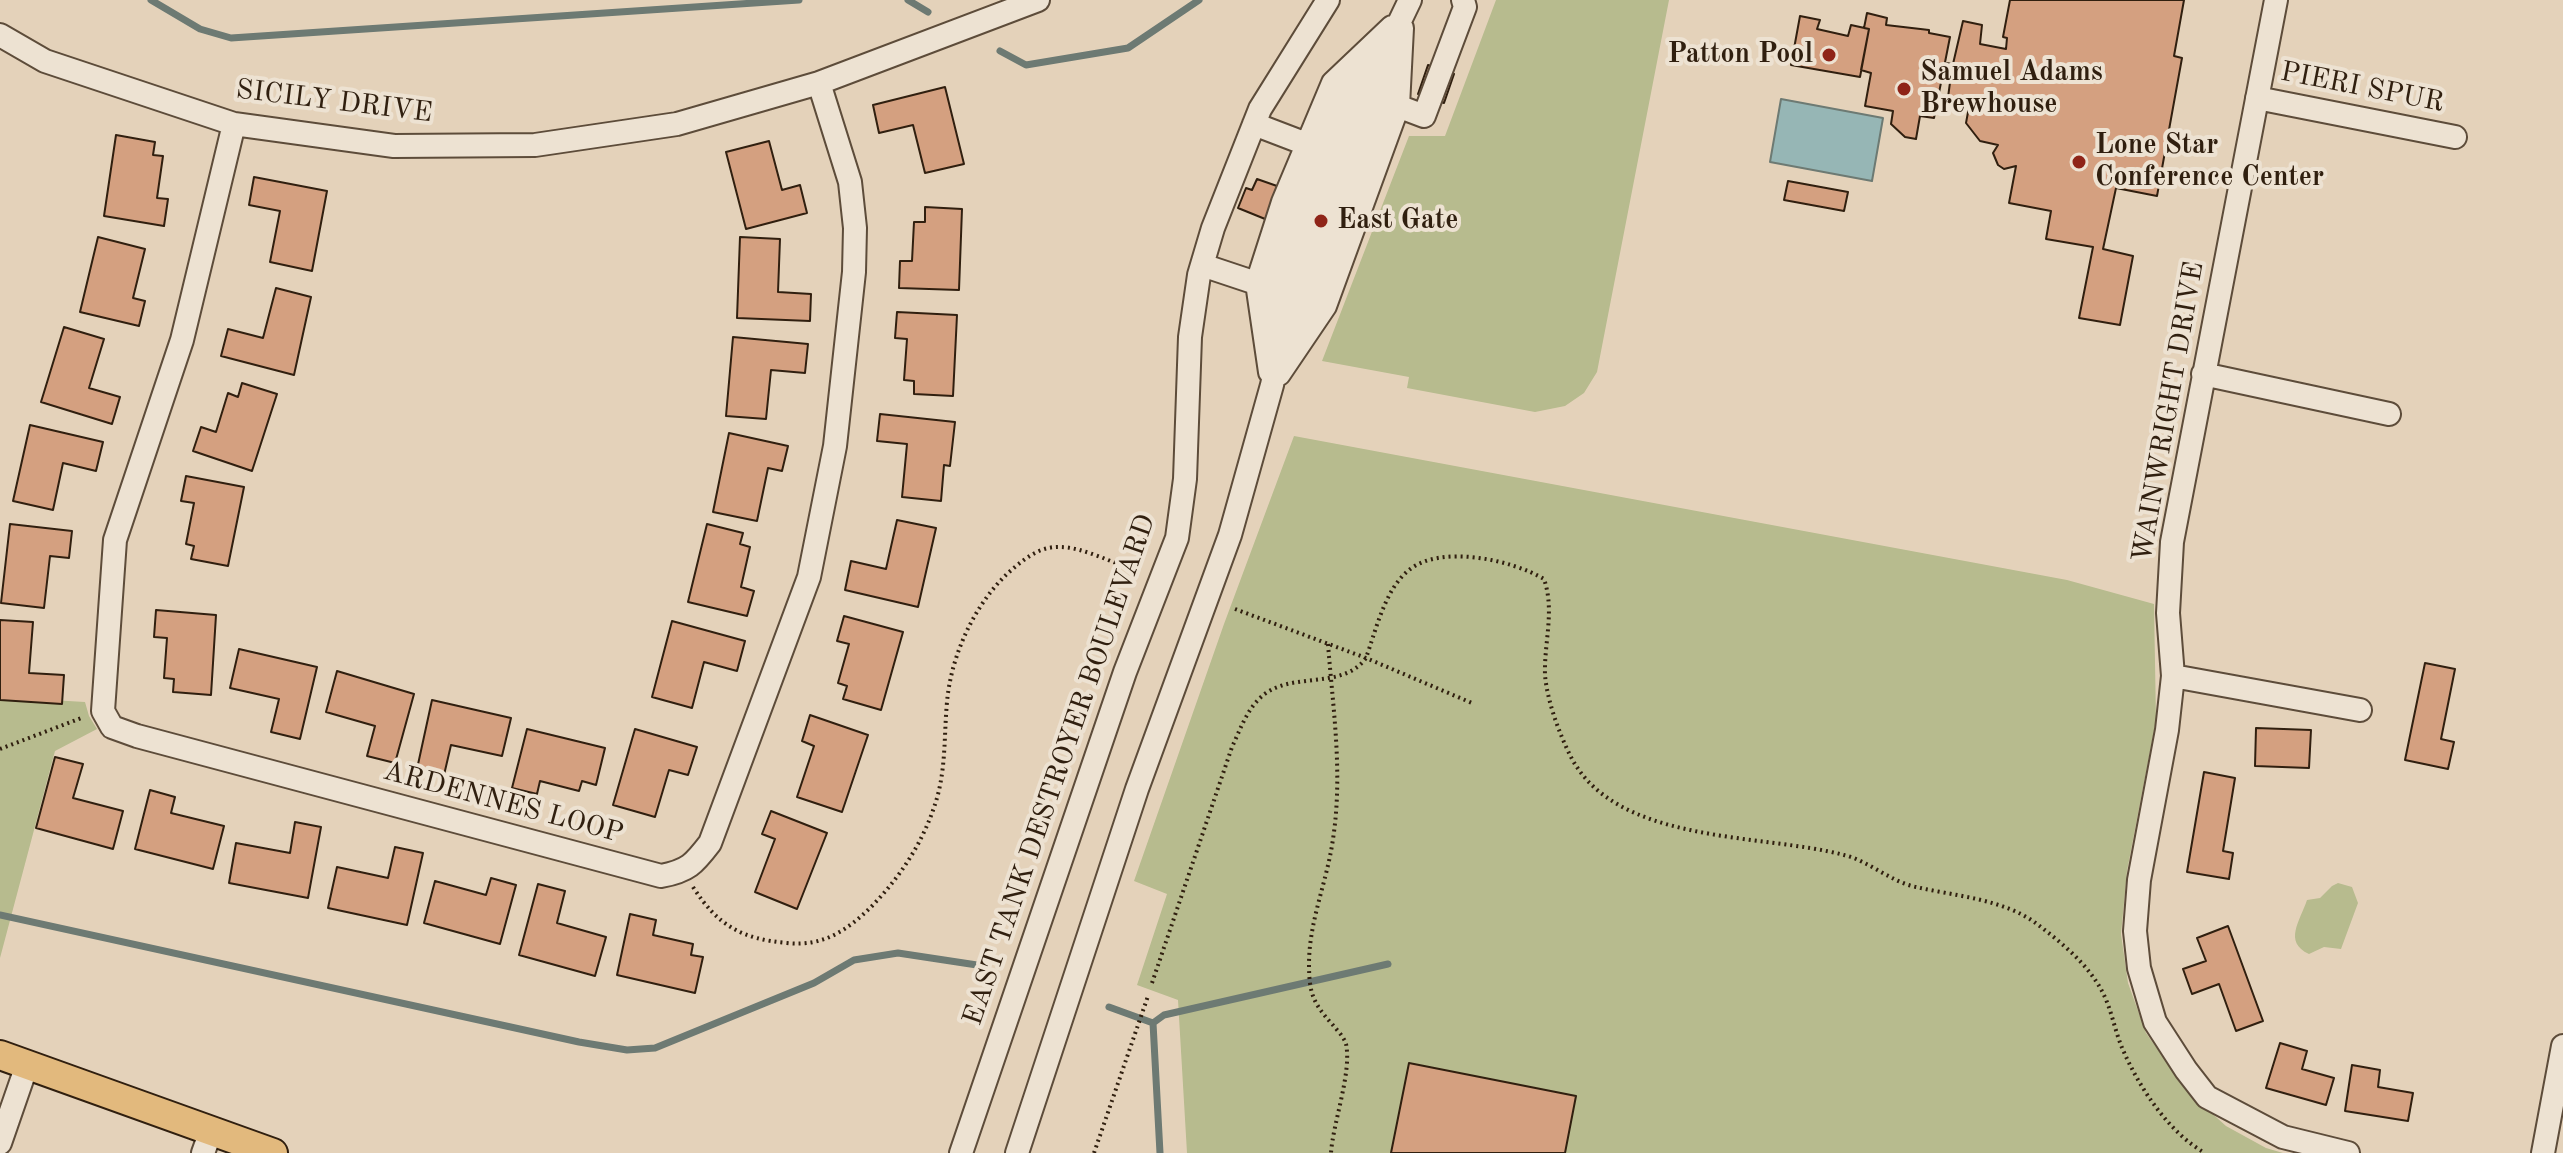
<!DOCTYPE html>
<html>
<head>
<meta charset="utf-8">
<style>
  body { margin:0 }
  canvas { display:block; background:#e4d2ba }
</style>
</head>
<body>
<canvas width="2563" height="1153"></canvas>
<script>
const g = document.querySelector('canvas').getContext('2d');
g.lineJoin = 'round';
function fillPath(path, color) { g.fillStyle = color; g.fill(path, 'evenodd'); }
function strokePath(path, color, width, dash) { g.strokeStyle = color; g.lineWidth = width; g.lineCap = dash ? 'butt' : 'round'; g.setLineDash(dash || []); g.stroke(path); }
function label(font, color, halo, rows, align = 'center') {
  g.font = font + ' "Old Standard TT",serif'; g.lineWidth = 8; g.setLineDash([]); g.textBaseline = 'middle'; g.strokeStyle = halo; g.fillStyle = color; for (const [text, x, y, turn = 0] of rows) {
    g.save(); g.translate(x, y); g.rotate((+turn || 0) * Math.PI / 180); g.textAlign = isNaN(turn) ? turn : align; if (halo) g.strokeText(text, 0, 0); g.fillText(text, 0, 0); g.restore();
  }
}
const green = new Path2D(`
  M1496 0H1669L1597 372 1584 393 1565 406 1535 412 1407 388 1409 377 1322 361 1409 136H1445Z
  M1294 436 2067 580 2154 604 2156 720 2127 871 2121 934 2128 983 2146 1033 2187 1091 2226 1126 2266 1148 2283 1153H1187L1178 1000 1137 985 1167 894 1134 881 1224 624Z
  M0 697 85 702 89 716 97 729 55 751 0 958Z
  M2338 883 2352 887 2358 903 2341 949 2324 947 2309 954C2283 942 2300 921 2307 900L2320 898 2332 886Z`);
const water = new Path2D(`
  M1781 99 1883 118 1872 181 1770 162Z`);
const stream = new Path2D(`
  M151 0 200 29 231 38 799 0
  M908 0 928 12
  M1000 51 1026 65 1128 48 1199 0
  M0 915 579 1042 627 1050 655 1048 814 983 854 960 898 953 977 965
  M1109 1007 1153 1023 1160 1153
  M1153 1023 1164 1015 1388 964`);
const building = new Path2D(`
  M2010 0H2184L2174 56 2182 58 2157 196 2116 188 2103 249 2133 256 2120 325 2079 318 2093 247 2046 239 2051 211 2009 203 2016 166 2004 169 1998 165 1993 153 1998 145 1980 141 1966 123 1971 96H1969L1966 109 1947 105 1951 75 1943 73 1946 63 1953 64 1963 21 1982 25 1980 44 2006 49 2007 38 2003 37Z
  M1867 13 1887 18 1886 25 1929 30V33L1950 37 1934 118 1920 116 1916 139 1905 137 1891 124 1893 111 1865 106 1871 73 1861 70 1869 29 1864 28Z
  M1800 16 1820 20 1817 29 1848 36 1851 25 1869 29 1860 77 1791 65Z
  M1428 65 1454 74 1444 103 1418 94Z
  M945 87 964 164 925 173 913 125 879 133 873 105Z
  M116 135 155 142 153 155 163 156 157 198 168 199 164 226 104 216Z
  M769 141 782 190 800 185 807 213 746 229 726 152Z
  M254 177 327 191 312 271 270 262 280 211 249 205Z
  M1257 179 1277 186 1270 221 1238 208 1246 188 1252 190Z
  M1788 181 1848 192 1844 211 1784 200Z
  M925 207 962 209 959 290 899 288 900 261H912L914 222H925Z
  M98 237 145 249 133 298 145 301 139 326 80 312Z
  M740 237 780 239 778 292 811 294 810 321 737 318Z
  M276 288 311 297 294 375 221 356 228 329 263 338Z
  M897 312 957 315 953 396 914 394V381L904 380 907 339 895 338Z
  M64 327 104 339 89 388 120 397 112 424 41 402Z
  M733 337 808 344 805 373 771 370 766 419 726 416Z
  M242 383 277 394 252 471 193 451 201 427 216 432 228 393 238 397Z
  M880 414 955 422 950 466 944 465 941 501 902 497 907 444 877 441Z
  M30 425 103 442 96 471 63 463 53 510 13 501Z
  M729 433 788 446 782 471 768 468 757 521 713 512Z
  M186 476 244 487 228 566 191 559 194 546 186 544 194 503 181 501Z
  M897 520 936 528 918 607 845 590 851 561 886 569Z
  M10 524 72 531 69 558 50 556 44 608 1 603Z
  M707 524 743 533 740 544 750 547 741 587 754 591 747 616 688 602Z
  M156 610 216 615 211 695 173 692 174 679 164 678 167 638 154 637Z
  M844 616 903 632 881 710 843 699 847 686 838 683 849 644 837 641Z
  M0 620 33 622 29 673 64 675 62 704 0 700Z
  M672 621 745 641 737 671 704 662 692 708 652 697Z
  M239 649 317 667 300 739 271 732 279 699 230 688Z
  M2425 663 2455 669 2441 739 2454 742 2448 769 2405 760Z
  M337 671 414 694 395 763 367 756 375 726 326 712Z
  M432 700 511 718 502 756 451 745 444 775 417 769Z
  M810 715 868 735 842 812 797 797 814 746 802 741Z
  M2256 728 2311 730 2309 768 2255 766Z
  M527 729 605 748 596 785 582 781 579 791 540 781 537 794 512 788Z
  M635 729 697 747 688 775 669 770 655 817 613 805Z
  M55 757 83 764 73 798 123 811 113 849 36 828Z
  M2204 772 2235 778 2223 851 2233 853 2229 879 2187 872Z
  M150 790 175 797 171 813 224 826 213 869 135 849Z
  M771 811 827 833 797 909 755 892 775 839 762 834Z
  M295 822 321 827 308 898 229 883 236 843 290 853Z
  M395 847 423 853 407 925 328 908 337 867 388 878Z
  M491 878 516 885 500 944 424 923 435 881 486 895Z
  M538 884 565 891 557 923 606 937 595 976 519 955Z
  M630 914 656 920 653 935 693 944 691 955 703 957 695 993 617 975Z
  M2228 926 2263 1021 2236 1031 2219 984 2192 994 2183 969 2206 961 2197 938Z
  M2280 1043 2307 1051 2302 1069 2334 1078 2326 1105 2266 1088Z
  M1409 1063 1576 1096 1565 1153H1391Z
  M2352 1065 2380 1070 2378 1087 2413 1093 2408 1121 2345 1111Z`);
const path = new Path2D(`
  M1235 609 1366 658 1472 703
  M1328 644C1333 709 1343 773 1333 839 1327 882 1309 921 1309 964 1309 993 1313 1003 1332 1024 1337 1030 1344 1037 1346 1044 1352 1072 1333 1123 1331 1153
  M0 749 84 717
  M693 887C718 926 742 939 787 943 823 947 848 930 872 906 902 875 925 839 937 798 946 766 944 735 947 702 951 656 974 605 1008 573 1023 560 1039 546 1060 547 1082 547 1114 563 1135 571
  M1152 983 1232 747C1240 730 1246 712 1259 699 1288 669 1341 692 1366 658 1376 630 1385 589 1409 570 1441 544 1512 560 1544 579 1555 611 1544 642 1545 675 1547 700 1559 733 1570 755 1614 845 1761 833 1844 855 1869 861 1891 882 1916 887 1955 896 2004 899 2037 924 2062 943 2088 964 2103 993 2112 1011 2115 1032 2123 1050 2139 1087 2169 1133 2205 1153
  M1094 1153 1148 996`);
const minor = new Path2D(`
  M2276 0 2172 542 2168 613 2173 676 2167 730 2139 880 2135 931 2139 968 2155 1022 2186 1070 2207 1097 2283 1137 2348 1153
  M0 35 45 61 234 124 394 146 535 145 677 124 819 83 1038 0
  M2257 98 2455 137
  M1387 102 1424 116 1465 7 1463 0
  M234 124 182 340 115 540 103 711 112 727 137 736 661 876C688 871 694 864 710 843L809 577 835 446 854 272 855 228 850 182 819 83
  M1254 124 1322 150
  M1202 265 1271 288
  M1273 324 1274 289 1301 210 1349 89 1366 66
  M1294 332 1380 100 1389 68
  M1270 372 1257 283 1283 202 1333 83 1392 27
  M1279 374 1325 306 1375 169 1398 106 1402 28
  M2203 374 2389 414
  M2173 676 2360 710
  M0 1143 27 1065
  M203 1153 211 1131
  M961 1153 1125 672 1177 538 1185 479 1190 337 1199 275 1213 228 1260 109 1328 0
  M1017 1153 1137 789 1230 535 1272 385 1291 295 1365 94 1410 0
  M2543 1153 2563 1046`);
const major = new Path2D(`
  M0 1055 273 1153`);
const markers = [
  [1829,55,8,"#8f2418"],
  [1904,89,8,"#8f2418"],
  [2079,162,8,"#8f2418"],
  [1321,221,8,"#8f2418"]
];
const poiNames = [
  ["Patton Pool",1813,55,"right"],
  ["Samuel Adams",1920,73],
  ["Brewhouse",1920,105],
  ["Lone Star",2095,146],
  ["Conference Center",2095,178],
  ["East Gate",1337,221]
];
const streetNames = [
  ["PIERI SPUR",2362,88,11],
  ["SICILY DRIVE",334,102,7],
  ["WAINWRIGHT DRIVE",2169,412,-80],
  ["EAST TANK DESTROYER BOULEVARD",1060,770,-71],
  ["ARDENNES LOOP",503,803,15]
];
fillPath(green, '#b7bb8e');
fillPath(water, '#96b6b5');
strokePath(water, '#6d7a73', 2);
strokePath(stream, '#6d7a73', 7);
fillPath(building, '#d4a080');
strokePath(building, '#301f0f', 2);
strokePath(minor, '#5d4c3a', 26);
strokePath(major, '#301f0f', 32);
strokePath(path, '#301f0f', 4, [2, 4]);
strokePath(minor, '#ede2d2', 22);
strokePath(major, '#e2b97d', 28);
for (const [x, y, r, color] of markers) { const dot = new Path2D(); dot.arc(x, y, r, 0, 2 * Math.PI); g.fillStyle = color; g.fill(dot); strokePath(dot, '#ede2d2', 3); }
label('bold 28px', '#301f0f', '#ede2d2', poiNames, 'left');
label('28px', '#301f0f', '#ede2d2', streetNames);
</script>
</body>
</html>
